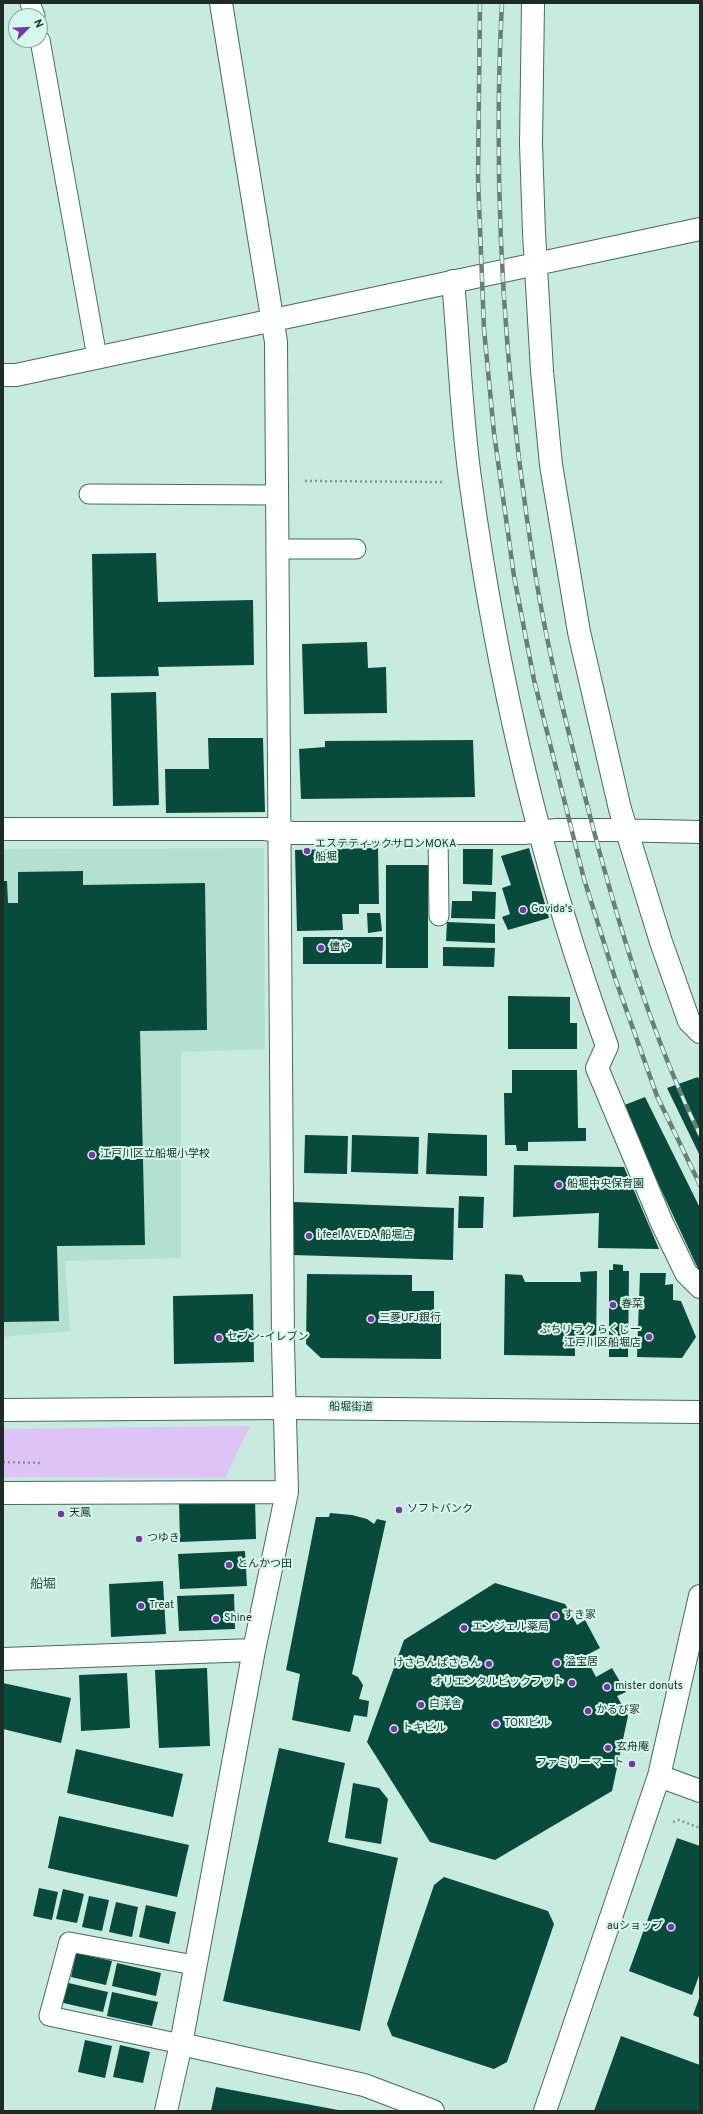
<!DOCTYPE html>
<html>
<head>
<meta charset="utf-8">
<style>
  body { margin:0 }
  #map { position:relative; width:703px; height:2114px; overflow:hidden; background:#c7ebde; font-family:Overpass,sans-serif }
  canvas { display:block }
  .frame { position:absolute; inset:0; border:4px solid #1e2c27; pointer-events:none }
  .north { position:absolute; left:8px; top:8px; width:40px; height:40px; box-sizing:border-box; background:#d4f8eb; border:1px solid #8ba69d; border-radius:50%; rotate:66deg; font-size:11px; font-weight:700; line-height:16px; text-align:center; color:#1e2c27 }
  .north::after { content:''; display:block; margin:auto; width:14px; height:18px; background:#7a36a9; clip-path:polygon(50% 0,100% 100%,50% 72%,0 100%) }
</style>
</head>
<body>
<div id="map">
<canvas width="703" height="2114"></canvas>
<div class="frame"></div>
<div class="north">N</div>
</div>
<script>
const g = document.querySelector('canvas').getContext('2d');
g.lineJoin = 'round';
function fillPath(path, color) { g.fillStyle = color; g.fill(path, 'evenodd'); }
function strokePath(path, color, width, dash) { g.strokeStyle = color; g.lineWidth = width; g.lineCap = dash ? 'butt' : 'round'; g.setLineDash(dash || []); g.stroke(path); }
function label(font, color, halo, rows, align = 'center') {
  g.font = font + ' Overpass,"Noto Sans JP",sans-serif'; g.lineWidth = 4; g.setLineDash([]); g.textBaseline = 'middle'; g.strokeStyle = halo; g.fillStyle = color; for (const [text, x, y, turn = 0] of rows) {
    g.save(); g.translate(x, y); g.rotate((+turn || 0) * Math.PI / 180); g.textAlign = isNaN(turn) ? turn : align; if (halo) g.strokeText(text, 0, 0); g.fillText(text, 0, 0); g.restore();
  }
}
const built = new Path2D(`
  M264 848 265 1049 181 1052V1258L65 1261 70 1331 3 1337V849Z`);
const green = new Path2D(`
  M250 1426 225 1478 3 1477V1429Z`);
const building = new Path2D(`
  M156 553 158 602 253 600 254 665 158 667 159 676 94 677 92 554Z
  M367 642 368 668 386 667 387 713 304 714 302 644Z
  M156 692 159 805 113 806 111 693Z
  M208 738H263L265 812 166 813 165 769H209Z
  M473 740 475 797 301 799 299 749 325 747V741Z
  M378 848 379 904H359V914H342L343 930 297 931 295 850Z
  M529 848 549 918 508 930 502 917 510 914 502 888 511 885 501 856Z
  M463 849H493L492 885 463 884Z
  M386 865H428V968H386Z
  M83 871V885L205 883 207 1030 140 1031 145 1245 57 1246 59 1321 3 1322V881H7L8 903H18V872Z
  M472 891 496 892 495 919 451 918 452 901H472Z
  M367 913H380L382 931 368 933Z
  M447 922 495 924V943L446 941Z
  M303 937H383L382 964H303Z
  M443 947 495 948 494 967 443 966Z
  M508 996 570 997V1023H577V1049H508Z
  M512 1070H577L578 1128H586V1141L528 1142V1151H517L516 1145H505L504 1093H512Z
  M698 1077 700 1082V1156L667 1088Z
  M645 1097 700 1208V1273L622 1106Z
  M428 1133 487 1135V1176L426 1174Z
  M305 1135 348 1136 347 1174 304 1173Z
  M352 1135 419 1137 418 1174 351 1172Z
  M514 1165 624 1167 659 1249 598 1248 599 1213 513 1217Z
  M459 1196 484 1197 483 1228H458Z
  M294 1202 454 1208 453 1260 293 1255Z
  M613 1264 623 1265V1271H629L628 1357H609V1270H613Z
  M597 1271 596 1346H575V1356L504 1355 505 1274 522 1275 525 1282H581L580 1272Z
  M640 1273H666L665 1285 673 1284V1300L681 1301 696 1337 682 1358 637 1357Z
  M307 1274 412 1275V1291H434V1318H441V1359L321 1358 306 1344Z
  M253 1294 254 1362 174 1364 173 1296Z
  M255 1499 256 1539 180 1542 179 1502Z
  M330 1513 352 1515 367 1519 374 1524 377 1519 386 1521 352 1674 358 1677 363 1685 359 1699 369 1701 367 1717 354 1715 350 1732 292 1720 300 1674 286 1670 316 1517H329Z
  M245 1551 247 1586 180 1589 178 1554Z
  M163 1581 166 1634 111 1637 109 1584Z
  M495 1583 565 1604 577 1625 585 1620 600 1648 585 1656 596 1677 612 1668 626 1692 617 1696 628 1716 612 1791 495 1860 430 1842 367 1742 404 1640Z
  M234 1594 235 1629 179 1631 177 1596Z
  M207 1668 210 1746 159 1748 155 1670Z
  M127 1673 130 1728 81 1731 79 1675Z
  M3 1683 71 1698 61 1743 3 1729Z
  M279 1748 345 1763 328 1842 398 1858 360 2031 223 2001Z
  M76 1749 183 1774 173 1817 67 1793Z
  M353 1783 379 1788 388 1799 381 1844 345 1838Z
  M59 1816 189 1845 177 1897 48 1868Z
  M677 1838 700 1846V1973L692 1995 629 1971Z
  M444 1877 548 1911 554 1924 507 2062 494 2069 392 2036 387 2024 434 1885Z
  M39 1888 58 1892 52 1920 33 1916Z
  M63 1889 84 1894 77 1923 56 1919Z
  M89 1896 109 1900 102 1931 82 1927Z
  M116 1902 138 1907 132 1937 109 1932Z
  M146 1905 176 1912 169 1944 139 1937Z
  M76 1953 112 1961 106 1985 71 1977Z
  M117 1963 161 1973 156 1996 112 1986Z
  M64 1982 108 1992 103 2012 59 2002Z
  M112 1992 158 2002 152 2026 107 2016Z
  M700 1996V2018L693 2015Z
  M621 2036 700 2065V2111H594Z
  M85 2040 112 2046 105 2078 78 2072Z
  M120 2045 150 2052 143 2083 113 2077Z
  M216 2087 338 2110V2111H211Z`);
const path = new Path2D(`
  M305 481 442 482
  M3 1462 40 1463
  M673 1822 679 1820 700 1828`);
const lane = new Path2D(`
  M30 3 35 16
  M40 40 97 357
  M89 494 278 495
  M278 549H356
  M438 833 439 916
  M181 2044 49 2016 69 1942 194 1965`);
const street = new Path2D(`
  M533 3 531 144 534 233 542 371 551 465 579 632 620 809 661 942 689 1021 700 1032
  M453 281C459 347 461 413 470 478 496 671 540 863 607 1046L597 1068 662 1223 686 1273 700 1287
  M3 375H16L700 229
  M3 829H265L293 833H523L557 830H612L700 832
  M3 1493 287 1492
  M3 1659 254 1650
  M659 1776 700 1791
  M181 2044 364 2085 433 2111
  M166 2111 181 2044 254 1650 287 1492 283 1343 276 342 221 3
  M545 2111 659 1776 700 1596`);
const primary = new Path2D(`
  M3 1410 285 1408 700 1412`);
const rail = new Path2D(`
  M480 3 478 178 484 329 494 433 514 576 534 680 584 879 615 978 657 1096 700 1185
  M502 3C492 192 505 385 535 572 548 654 569 735 590 816 618 924 651 1034 700 1135`);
const markers = [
  [307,851,4,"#7a36a9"],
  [523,910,4,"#7a36a9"],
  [321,948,4,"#7a36a9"],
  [92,1155,4,"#7a36a9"],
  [559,1185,4,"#7a36a9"],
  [309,1236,4,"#7a36a9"],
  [613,1305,4,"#7a36a9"],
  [371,1319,4,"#7a36a9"],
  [649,1337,4,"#7a36a9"],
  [219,1338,4,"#7a36a9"],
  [399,1510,4,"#7a36a9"],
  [61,1514,4,"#7a36a9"],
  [139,1539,4,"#7a36a9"],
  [229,1565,4,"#7a36a9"],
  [141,1606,4,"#7a36a9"],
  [555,1616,4,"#7a36a9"],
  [216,1619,4,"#7a36a9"],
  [464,1628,4,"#7a36a9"],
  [557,1663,4,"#7a36a9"],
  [489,1664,4,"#7a36a9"],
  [572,1683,4,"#7a36a9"],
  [607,1687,4,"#7a36a9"],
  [421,1705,4,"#7a36a9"],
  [588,1711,4,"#7a36a9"],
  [496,1724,4,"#7a36a9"],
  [394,1729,4,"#7a36a9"],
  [608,1748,4,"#7a36a9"],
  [632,1764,4,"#7a36a9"],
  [671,1927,4,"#7a36a9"]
];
const poiNames = [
  ["エステティックサロンMOKA",315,845],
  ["船堀",315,858],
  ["Govida's",531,910],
  ["儘や",329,948],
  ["江戸川区立船堀小学校",100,1155],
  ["船堀中央保育園",567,1185],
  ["i feel AVEDA 船堀店",317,1236],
  ["春菜",621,1305],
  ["三菱UFJ銀行",379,1319],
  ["ぷちリラク らくじー",641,1331,"right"],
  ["江戸川区船堀店",641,1344,"right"],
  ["セブン-イレブン",227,1338],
  ["ソフトバンク",407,1510],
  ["天鳳",69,1514],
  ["つゆき",147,1539],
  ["とんかつ田",237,1565],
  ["Treat",149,1606],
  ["すき家",563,1616],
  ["Shine",224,1619],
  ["エンジェル薬局",472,1628],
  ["溢宝居",565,1663],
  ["けさらんぱさらん",481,1664,"right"],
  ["オリエンタルビックフット",564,1683,"right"],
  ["mister donuts",615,1687],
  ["白洋舎",429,1705],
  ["かるび家",596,1711],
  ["TOKIビル",504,1724],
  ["トキビル",402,1729],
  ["玄舟庵",616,1748],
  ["ファミリーマート",624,1764,"right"],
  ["auショップ",663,1927,"right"]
];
const streetNames = [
  ["船堀街道",351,1408,1]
];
const quarterNames = [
  ["船堀",43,1585]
];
fillPath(built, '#b4e0d2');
fillPath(green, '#dec4f6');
fillPath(building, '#084a3b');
strokePath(lane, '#496a5f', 21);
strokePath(street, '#496a5f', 24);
strokePath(primary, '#496a5f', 24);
strokePath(path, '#7e998f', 2.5, [2, 3]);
strokePath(lane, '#fff', 19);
strokePath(street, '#fff', 22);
strokePath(primary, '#fff', 22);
strokePath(rail, '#687f77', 4.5);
strokePath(rail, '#d4f8eb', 3, [9]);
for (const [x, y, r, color] of markers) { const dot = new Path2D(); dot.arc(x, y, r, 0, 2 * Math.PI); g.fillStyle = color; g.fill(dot); strokePath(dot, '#d4f8eb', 1.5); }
label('11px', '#1e2c27', '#d4f8eb', poiNames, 'left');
label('11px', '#1e2c27', '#d4f8eb', streetNames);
label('13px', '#305046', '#d4f8eb', quarterNames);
</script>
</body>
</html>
